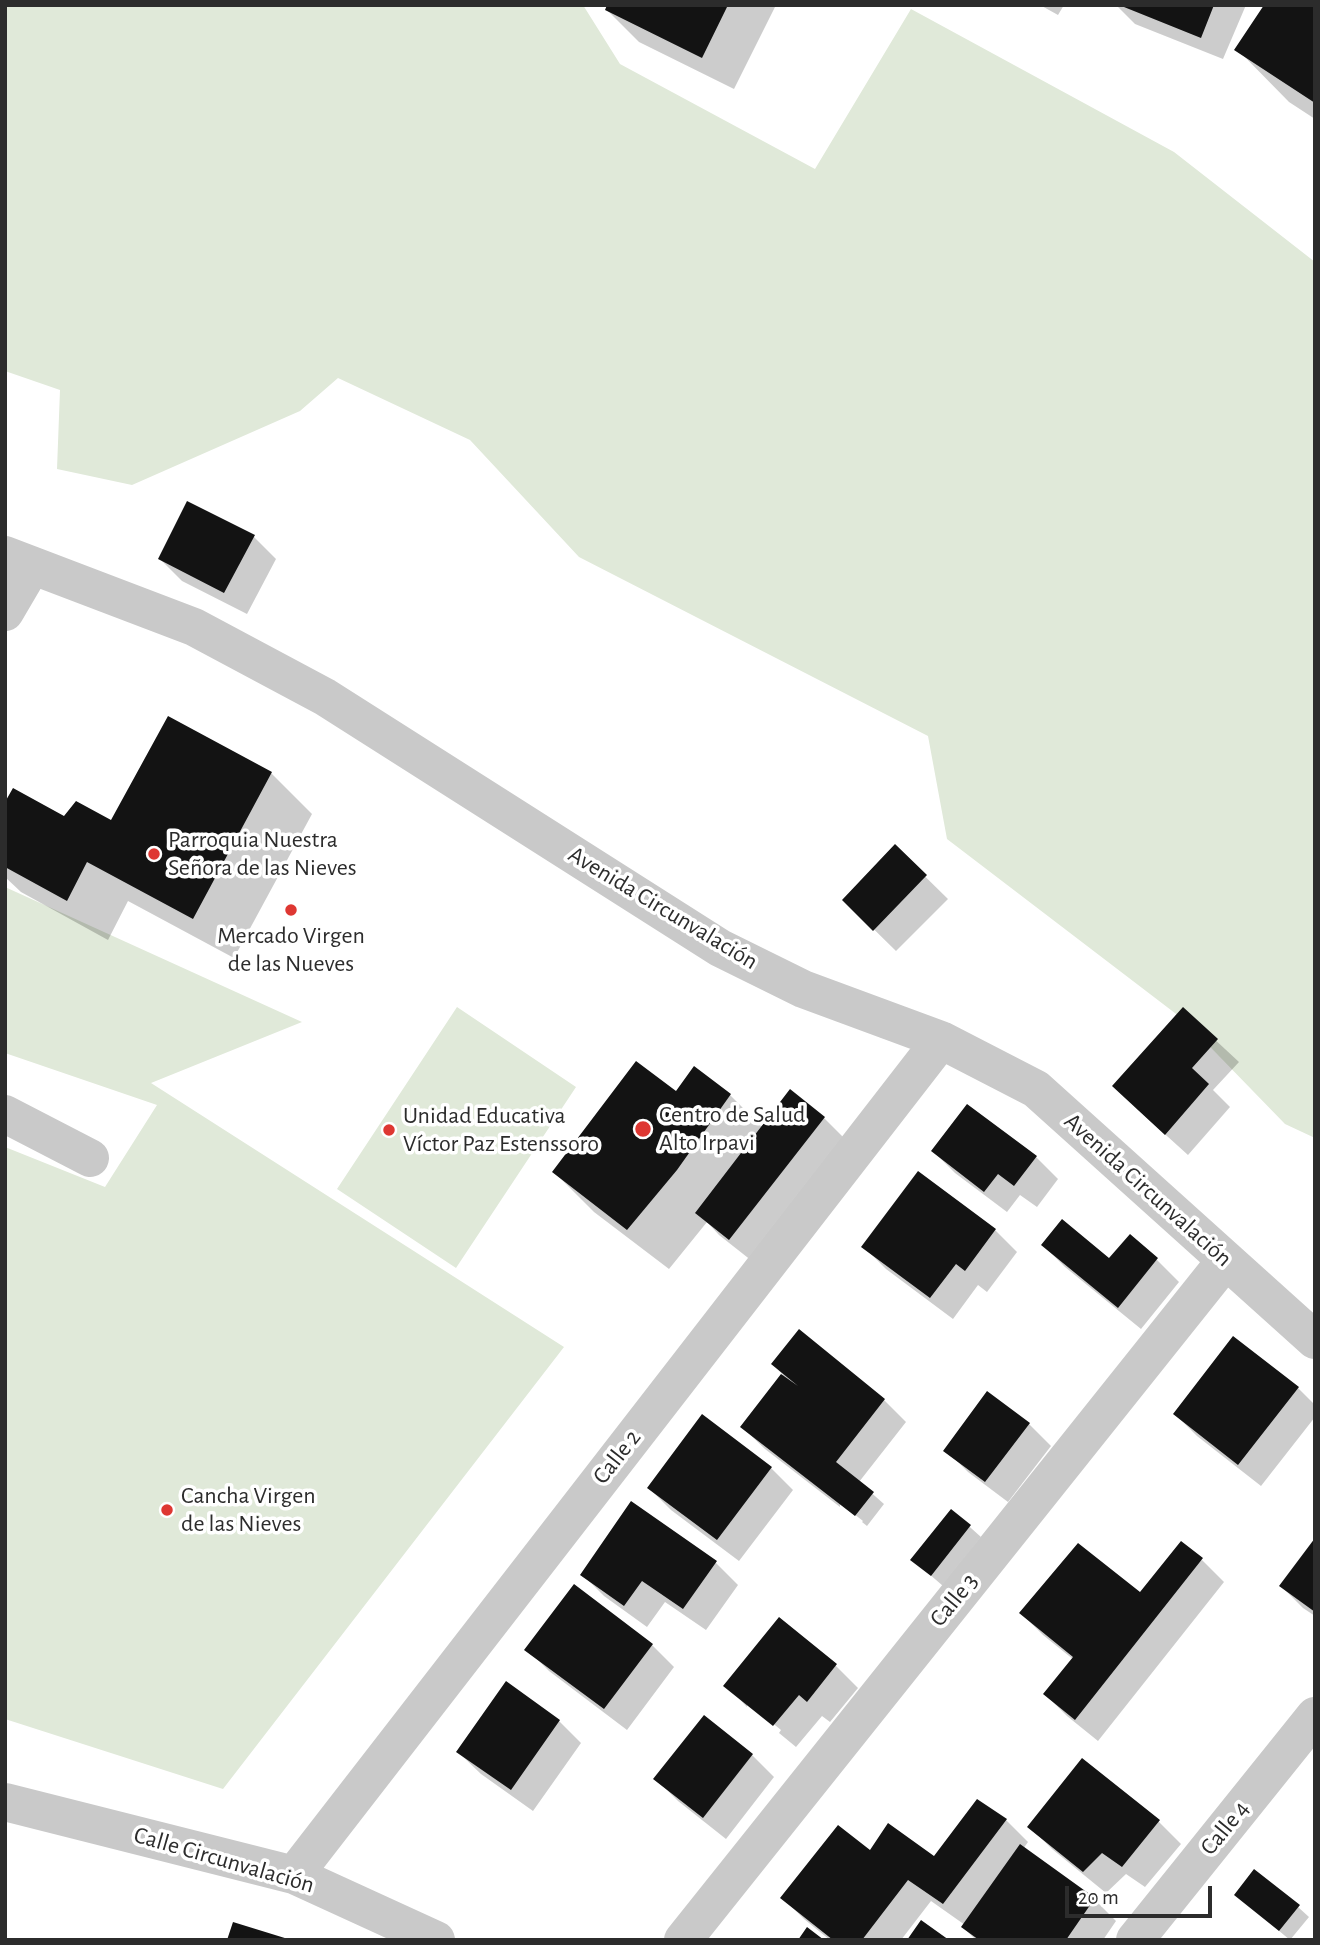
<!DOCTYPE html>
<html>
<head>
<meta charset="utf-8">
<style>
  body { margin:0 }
  #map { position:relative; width:1320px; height:1945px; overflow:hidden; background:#fff; font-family:"Alegreya Sans",sans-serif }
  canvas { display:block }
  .frame { position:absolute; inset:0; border:7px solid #2c2c2c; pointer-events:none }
  .scale { position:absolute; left:1065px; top:1886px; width:147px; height:32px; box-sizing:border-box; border:4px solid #2c2c2c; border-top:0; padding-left:9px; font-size:21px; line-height:24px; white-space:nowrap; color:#2c2c2c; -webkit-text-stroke:5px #fff; paint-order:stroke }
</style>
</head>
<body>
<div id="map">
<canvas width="1320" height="1945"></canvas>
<div class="frame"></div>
<div class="scale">20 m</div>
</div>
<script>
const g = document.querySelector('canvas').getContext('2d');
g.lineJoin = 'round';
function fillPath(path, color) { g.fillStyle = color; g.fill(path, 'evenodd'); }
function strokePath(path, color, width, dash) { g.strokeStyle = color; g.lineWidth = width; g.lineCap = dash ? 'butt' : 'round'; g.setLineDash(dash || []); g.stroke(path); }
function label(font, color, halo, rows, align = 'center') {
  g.font = font + ' "Alegreya Sans",sans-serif'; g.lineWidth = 7; g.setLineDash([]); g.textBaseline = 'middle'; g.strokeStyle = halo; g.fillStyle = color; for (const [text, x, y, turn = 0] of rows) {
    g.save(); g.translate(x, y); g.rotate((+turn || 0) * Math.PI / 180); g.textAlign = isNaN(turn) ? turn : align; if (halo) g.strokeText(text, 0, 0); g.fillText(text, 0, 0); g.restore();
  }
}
const green = new Path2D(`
  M5 5H583L620 64 815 169 911 9 1174 152 1315 262V1138L1285 1124 1184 1020 947 839 928 736 579 557 470 440 338 378 300 411 132 485 57 469 60 390 5 371Z
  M5 887 302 1022 151 1083 564 1347 223 1789 5 1719V1147L105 1187 157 1105 5 1053Z
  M457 1007 576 1087 456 1268 337 1189Z`);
const shadow = new Path2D(`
  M609 5H776L734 89 639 42 607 10Z
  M1040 5H1064L1058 15Z
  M1116 5H1246L1223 59 1135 24Z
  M1315 5V119L1289 102 1237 49Z
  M254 537 276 559 247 614 182 581 160 559Z
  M271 773 312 814 234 958 128 901 108 940 21 892 5 877V806L64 818 112 823Z
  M895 847 948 899 896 951 844 900Z
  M1183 1010 1239 1062 1213 1090 1230 1107 1188 1155 1136 1108Z
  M676 1093 730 1095 763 1128 824 1118 846 1140 752 1261 719 1235 707 1222 669 1269 594 1212 554 1172Z
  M967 1106 1036 1157 1058 1179 1037 1207 1020 1195 1007 1212 955 1173 933 1151Z
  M995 1230 1017 1252 987 1292 978 1285 953 1319 886 1269 864 1247Z
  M1130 1237 1157 1260 1179 1282 1141 1329 1065 1267 1043 1245 1110 1261Z
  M799 1332 884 1400 906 1422 859 1482 884 1504 867 1526 862 1522 863 1521 840 1503V1507L765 1449 742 1427 783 1375 773 1364Z
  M1298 1388 1315 1405V1417L1261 1486 1197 1436 1175 1414Z
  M1029 1424 1051 1446 1008 1502 968 1472 946 1450Z
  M771 1468 793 1490 739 1561 671 1510 649 1488Z
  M632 1503 716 1563 738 1585 706 1630 665 1602 647 1627 604 1596 582 1574Z
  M952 1511 981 1537 943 1586 913 1560Z
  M1315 1541V1616L1303 1608 1281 1586Z
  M1202 1560 1224 1582 1098 1741 1067 1716 1045 1694 1074 1660 1043 1635 1021 1613 1140 1595Z
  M780 1619 836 1666 858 1688 830 1722 822 1716 796 1747 779 1733 781 1730 747 1702V1707L726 1685Z
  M652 1645 674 1667 627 1730 549 1671 527 1649Z
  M705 1718 752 1755 774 1777 726 1839 678 1801 656 1779Z
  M559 1721 581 1743 533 1811 481 1774 458 1752Z
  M1082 1761 1159 1822 1181 1844 1145 1887 1126 1874 1106 1893 1052 1849 1030 1827Z
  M977 1801 1006 1820 1028 1842 1023 1849 1094 1899 1116 1921 1103 1940H976L963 1927 965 1925 931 1901 901 1940H830L804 1919 782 1897 935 1859Z
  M1236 1895 1298 1907 1309 1917 1290 1940Z`);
const building = new Path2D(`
  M607 5H728L702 58 605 10Z
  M1119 5H1214L1201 38Z
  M1264 5H1315V103L1234 50Z
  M187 501 255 535 224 593 158 559Z
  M168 716 272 772 193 919 87 862 67 901 5 867V802L13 788 64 816 76 801 111 820Z
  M895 844 927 875 873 931 842 900Z
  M1183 1007 1218 1039 1192 1068 1209 1084 1165 1135 1112 1086Z
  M636 1061 676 1091 694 1066 731 1094 677 1170 627 1230 552 1172Z
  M790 1089 825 1117 729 1240 695 1213Z
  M967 1104 1037 1156 1014 1186 998 1174 984 1192 931 1151Z
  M918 1171 996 1229 965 1271 956 1264 930 1298 861 1247Z
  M1062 1219 1109 1258 1130 1234 1158 1258 1118 1308 1041 1245Z
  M799 1329 885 1399 836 1462 874 1492 855 1516 740 1427 781 1374 798 1386 771 1364Z
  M1233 1336 1299 1387 1238 1465 1173 1414Z
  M987 1391 1030 1423 985 1482 943 1451Z
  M702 1414 772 1467 717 1540 647 1488Z
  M631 1501 717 1561 683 1609 642 1581 624 1606 580 1575Z
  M951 1509 971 1525 931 1576 910 1560Z
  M1315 1538V1612L1279 1586Z
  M1181 1541 1203 1558 1075 1720 1043 1694 1073 1657 1019 1613 1078 1543 1140 1592Z
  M574 1584 653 1644 604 1709 524 1650Z
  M779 1617 837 1664 807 1702 799 1695 773 1726 723 1686Z
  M506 1681 560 1720 511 1790 456 1752Z
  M704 1715 753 1754 703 1818 653 1779Z
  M1082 1758 1160 1820 1122 1867 1102 1853 1083 1872 1027 1827Z
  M977 1799 1007 1819 943 1904 908 1880 862 1940H833L780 1898 838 1825 870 1850 888 1823 934 1856Z
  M1020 1844 1095 1898 1066 1940H979L961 1927Z
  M1254 1869 1300 1905 1279 1931 1234 1895Z
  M921 1920 949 1940H907Z
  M233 1922 288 1939V1940H227Z
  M807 1927 824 1940H798Z`);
const minor = new Path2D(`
  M5 555 194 627 325 697 720 948 803 989 941 1040 1036 1089 1315 1340
  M5 612 32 566
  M5 1114 90 1158
  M5 1802 294 1875 436 1940
  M294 1875 941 1040
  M683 1940 1226 1260
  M1135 1940 1315 1716`);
const markers = [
  [154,854,7,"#de3732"],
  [291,910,7,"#de3732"],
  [643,1129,9,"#de3732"],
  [389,1130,7,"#de3732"],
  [167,1510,7,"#de3732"]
];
const poiNames = [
  ["Parroquia Nuestra",168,840],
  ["Señora de las Nieves",168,868],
  ["Mercado Virgen",291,936,"center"],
  ["de las Nueves",291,964,"center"],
  ["Centro de Salud",659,1115],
  ["Alto Irpavi",659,1143],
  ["Unidad Educativa",403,1116],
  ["Víctor Paz Estenssoro",403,1144],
  ["Cancha Virgen",181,1496],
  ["de las Nieves",181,1524]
];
const streetNames = [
  ["Avenida Circunvalación",663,908,31],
  ["Avenida Circunvalación",1148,1190,42],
  ["Calle 2",617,1457,-52],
  ["Calle 3",954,1600,-51],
  ["Calle 4",1225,1828,-51],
  ["Calle Circunvalación",224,1860,16]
];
fillPath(green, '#e0e9d9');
fillPath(shadow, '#0003');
fillPath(building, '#131313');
strokePath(minor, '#c9c9c9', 38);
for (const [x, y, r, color] of markers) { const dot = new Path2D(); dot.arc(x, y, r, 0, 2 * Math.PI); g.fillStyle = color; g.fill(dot); strokePath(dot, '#fff', 2.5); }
label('24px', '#2c2c2c', '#fff', poiNames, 'left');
label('24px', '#2c2c2c', '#fff', streetNames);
</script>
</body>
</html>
